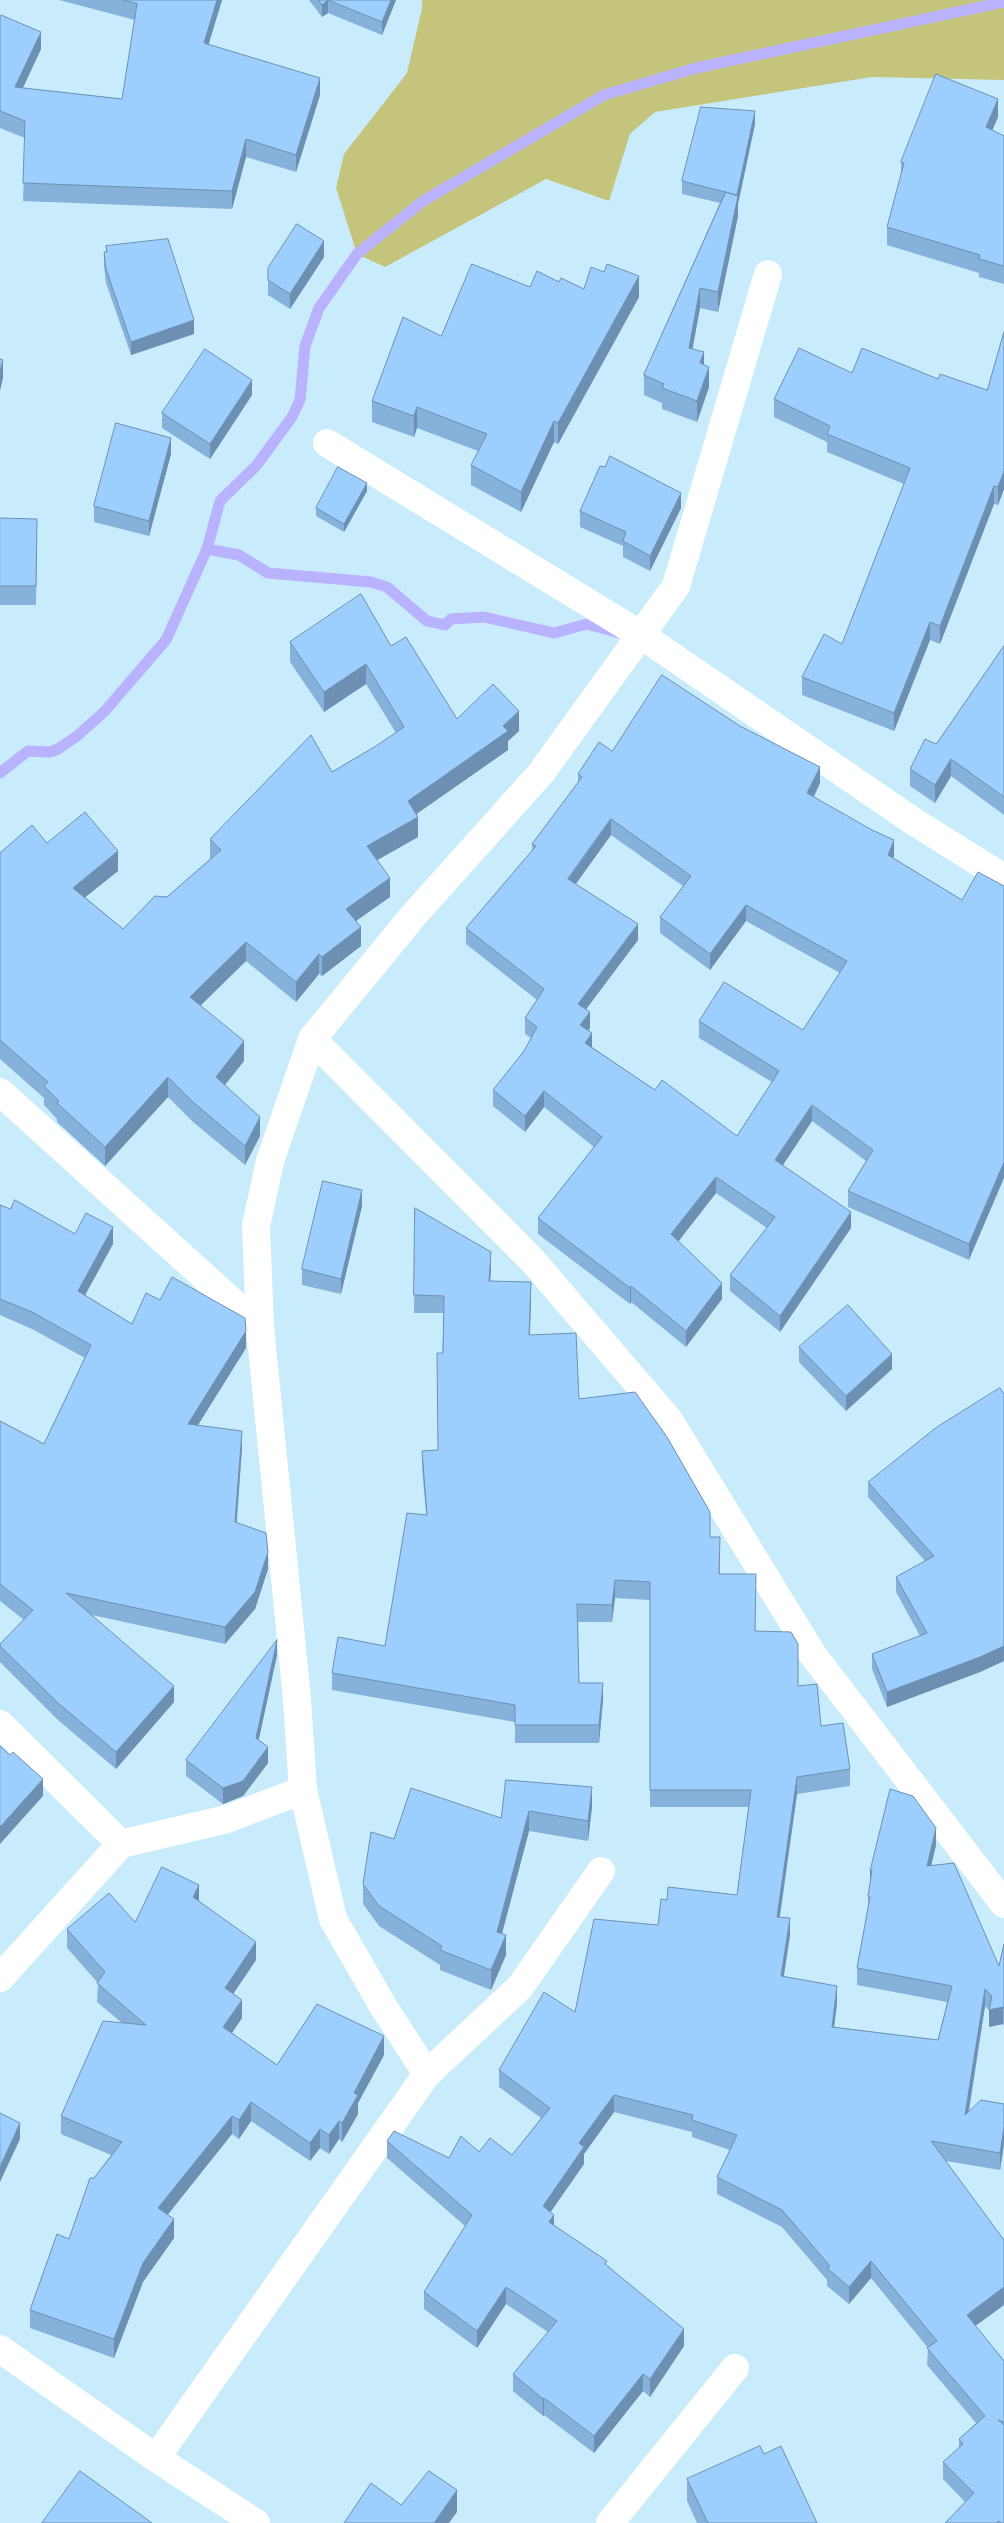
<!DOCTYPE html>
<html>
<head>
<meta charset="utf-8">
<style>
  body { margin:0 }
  canvas { display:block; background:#c9ecfd }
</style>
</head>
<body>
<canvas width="1004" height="2523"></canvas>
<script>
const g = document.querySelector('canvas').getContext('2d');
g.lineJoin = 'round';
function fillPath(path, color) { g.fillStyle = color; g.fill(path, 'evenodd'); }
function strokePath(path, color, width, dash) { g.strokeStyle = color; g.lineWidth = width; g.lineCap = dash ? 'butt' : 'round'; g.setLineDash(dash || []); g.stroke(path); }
const green = new Path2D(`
  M422 0H1004V80L872 77 655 112 630 134 609 201 546 179 385 267 357 254 336 188 344 154 407 73 422 8Z`);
const stream = new Path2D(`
  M207 549 239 555 268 573 371 582 387 587 427 621 445 625 451 619 484 617 554 633 587 624 620 633
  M0 773 28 751 50 752 58 749 77 736 104 712 166 640 207 549 220 501 256 466 292 417 300 400 305 346 319 308 357 254 423 201 604 95 696 68 1004 2`);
const street = new Path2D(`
  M327 443 641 635 913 821 1004 878
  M312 1039 532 1260 669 1420 813 1655 1004 1904
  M0 1092 260 1327
  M0 1724 121 1844 227 1819 303 1790 333 1919 383 2006 427 2074 156 2458
  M303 1790 297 1699 260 1327 256 1226 270 1161 312 1039 413 916 541 773 676 586 768 274
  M0 1978 121 1844
  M427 2074 520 1987 601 1871
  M0 2349 156 2458 256 2523
  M610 2523 735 2368`);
const wall = new Path2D(`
  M59 0H222L208 44 320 95 296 172 246 157 232 209 23 201 25 138 0 128V17L41 49 23 88 122 99 135 20Z
  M309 0H396L382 35 328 13 322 17Z
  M998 117 992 130 1004 136V284L979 277V273L887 245V227L901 177V162Z
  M755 124 738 204V216L718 312 700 308 692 349 709 387 697 422 662 409V403L644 395V375L720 203 682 194V181Z
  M106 246 194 334 131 355 106 283 104 266V252H106Z
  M324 257 290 309 268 295V268Z
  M559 282 584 289 639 297 558 444 554 442 521 512 471 485V465L478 451 417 428 414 437 372 422V401L441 336 530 287Z
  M1004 332V489L998 505 994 504 940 644 930 640 894 731 802 695V677L842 644 904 484 827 452V442L774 417V399L852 373 938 379 987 390Z
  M252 395 210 459 162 428V413Z
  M171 454 149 536 94 522V506Z
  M367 491 344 532 316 516V508Z
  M681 508 650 571 623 557V546L580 527V511Z
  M0 518 37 538 36 605H0Z
  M290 642 391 646 457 719 519 731 508 741V750L416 814 418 837 377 860 390 897 356 921 361 946 322 976 319 974 296 1002 246 961 200 1005 244 1061 225 1085 260 1136 245 1165 193 1122 168 1097 105 1166 57 1122V1119L44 1105V1098L0 1059V853L47 843 118 871 85 897 123 929 167 897 210 859V839L332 772 376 746 396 733 366 684 324 712 290 662Z
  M1004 646V815L951 776 935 803 910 786V769L936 744Z
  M612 751 820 783 814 797 894 856 893 858 962 900 978 872 969 1260 848 1207V1191L866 1161 812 1121 783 1165 851 1228 780 1332 730 1291V1275L767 1228 716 1193 678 1241 722 1299 686 1347 631 1302 630 1304 538 1234V1218L594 1147 544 1107 525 1132 493 1106V1090L524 1051 531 1038 525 1034V1018L537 1000 466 944V928L532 851V844L578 783V774ZM611 835 683 886 660 917V933L710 970 746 921 840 973 803 1030 699 1021V1038L772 1082 737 1136 655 1090 592 1047 589 1030 590 1028 586 1009 638 940 575 884Z
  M0 1205 10 1209 75 1234 113 1244 85 1295 132 1324 246 1348 198 1425 242 1448 237 1522 268 1569 255 1609 225 1644 92 1615 174 1702 116 1769 58 1720 0 1662V1644L24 1620 0 1601V1421L44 1444 85 1358 32 1329 0 1315Z
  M362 1206 341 1294 302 1285V1269Z
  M415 1208 491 1269 490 1281 531 1299 530 1335 579 1399 710 1537 720 1554V1574L756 1631 798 1686 821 1726 850 1769V1786L797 1794 780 1917 790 1935 784 1976 837 2003 834 2027 938 2040 947 2002 857 1985V1968L868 1910V1896L936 1845 931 1866 999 1966 1004 1944V2026L1003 2024 989 2027V2010L985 2006 969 2112 1004 2104V2144L1000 2170 946 2161 1004 2305 975 2326 1004 2361V2523H945L965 2502 943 2479V2462L959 2448V2439L976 2423 927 2365 928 2348 871 2278 849 2304 827 2286V2280L782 2227 717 2194V2177L730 2150 692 2137V2132L614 2112 584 2154V2164L550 2212 554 2225 607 2266 684 2346 650 2397 643 2391 594 2453 544 2415 543 2416 513 2391V2374L548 2332 506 2304 477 2348 424 2309V2292L465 2226 387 2158V2141L449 2158 479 2152 512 2155 541 2118 499 2087V2070L575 2012 658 1925 667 1900 737 1895 749 1807H650V1600L615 1598 612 1622H578L579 1683 603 1700 599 1743H515V1722L332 1690V1673L385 1646 426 1514 422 1468V1451L438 1450 444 1313H414Z
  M799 1347 892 1369 846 1411 799 1362Z
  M1004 1394V1661L980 1672 887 1707 872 1669V1654L920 1636 896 1592V1577L925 1561 868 1497V1482Z
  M277 1655 258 1740 268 1763 243 1796 223 1804 186 1776V1760Z
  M506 1780 592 1807 588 1841 529 1831 502 1934 506 1955 491 1990 440 1970V1965L379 1926 363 1904V1884L394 1839 501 1818Z
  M199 1901 256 1960 233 1994 242 2018 232 2033 277 2065 384 2055 358 2103V2114L342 2142 339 2139 329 2154 320 2148 310 2161 251 2121 239 2139 232 2134 167 2215 174 2238 143 2282 114 2358 30 2328V2310L69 2239 94 2178 111 2155 61 2134V2116L122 2023 97 2002 98 1983 67 1948V1929L135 1922Z
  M764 2454 817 2523H697L687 2501V2479Z`);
const shadedWall = new Path2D(`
  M217 0H222L204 60V43Z
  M328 0V13L322 17V5Z
  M391 0H396L382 35V22Z
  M41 32V49L15 104V87Z
  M320 78V95L296 172V155Z
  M998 99V117L986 145V127Z
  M755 111V124L738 204V216L718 312V292L737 195Z
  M246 139V157L232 209V191Z
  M324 241V257L290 309V294Z
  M639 276V297L558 444V423Z
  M700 288V308L689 368V348Z
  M194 320V334L131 355V342Z
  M704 352V372L700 363Z
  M3 360V378L0 391V372Z
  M709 367V387L697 422V401Z
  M252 380V395L210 459V444Z
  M417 407V428L414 437V416Z
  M554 421V442L521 512V492Z
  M171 438V454L149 536V521Z
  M1004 471V489L998 505V487Z
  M367 483V491L344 532V524Z
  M994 486V504L940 644V626Z
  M681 493V508L650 571V556Z
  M930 622V640L894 731V713Z
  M366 664V684L324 712V692Z
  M519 711V731L508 741V750L408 820V801L503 726Z
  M951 759V776L935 803V785Z
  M820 767V783L807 809V793Z
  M418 817V837L367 866V846Z
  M611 819V835L568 895V879Z
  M894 840V856L888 871V855Z
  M118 851V871L73 907V888Z
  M390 878V897L346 928V909Z
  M746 905V921L710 970V954Z
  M638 924V940L578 1020V1004Z
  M361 927V946L322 976V957Z
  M246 942V961L190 1016V997Z
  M319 954V974L296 1002V982Z
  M590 1012V1028L580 1041V1025Z
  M592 1033V1049L585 1043Z
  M244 1041V1061L216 1096V1077Z
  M168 1077V1097L105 1166V1147Z
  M544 1091V1107L525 1132V1116Z
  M812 1105V1121L775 1177V1160Z
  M260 1117V1136L245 1165V1146Z
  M1004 1162V1178L969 1260V1244Z
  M716 1177V1193L671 1251V1234Z
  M362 1190V1206L341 1294V1279Z
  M851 1212V1228L780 1332V1316Z
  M113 1227V1244L78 1308V1291Z
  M491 1252V1269L489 1298V1281Z
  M531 1282V1299L529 1352V1335Z
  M722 1283V1299L686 1347V1331Z
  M631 1286V1302L630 1304V1288Z
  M246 1331V1348L188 1441V1424Z
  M892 1354V1369L846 1411V1396Z
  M242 1431V1448L235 1539V1522Z
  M268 1552V1569L255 1609 225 1644V1627Z
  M615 1580V1598L612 1622V1605Z
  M277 1640V1655L256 1753V1738Z
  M1004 1646V1661L980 1672 887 1707V1692Z
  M603 1683V1700L599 1743V1725Z
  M174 1686V1702L116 1769V1752Z
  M268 1747V1763L243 1796 223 1804V1788Z
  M797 1777V1794L777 1934V1917Z
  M43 1779V1796L0 1844V1827Z
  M592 1787V1807L588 1841V1821Z
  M529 1811V1831L497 1952V1932Z
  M936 1828V1845L927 1883V1866Z
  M872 1870 870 1888V1871Z
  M199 1885V1904L193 1897Z
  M790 1918V1935L781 1993V1976Z
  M506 1935V1955L491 1990V1970Z
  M256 1942V1960L225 2006V1988Z
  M837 1986V2003L832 2044V2027Z
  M985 1989V2006L965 2132V2115Z
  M242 2000V2018L223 2046V2027Z
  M1003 2007V2024L989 2027V2010Z
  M384 2036V2055L358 2103V2114L342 2142V2123L354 2093Z
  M614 2095V2112L584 2154V2164L543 2223V2206L579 2143Z
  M251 2102V2121L239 2139V2120Z
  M232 2116V2134L158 2227V2208Z
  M339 2121V2139L329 2154V2135Z
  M20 2123V2139L0 2182V2167Z
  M1004 2127V2144L1000 2170V2153Z
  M320 2129V2148L310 2161V2143Z
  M554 2215V2232L549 2222Z
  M174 2219V2238L143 2282 114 2358V2339L143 2263Z
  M871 2261V2278L849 2304V2287Z
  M506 2287V2304L477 2348V2331Z
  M1004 2287V2305L967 2332V2315Z
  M684 2329V2346L650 2397V2379Z
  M643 2374V2391L594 2453V2436Z
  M544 2398V2415L543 2416V2399Z
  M457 2490V2512L449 2523H434Z`);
const building = new Path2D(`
  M123 0H217L204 43 320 78 296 155 246 139 232 191 23 183 25 121 0 111V17L1 15 41 32 15 87 122 99 137 4Z
  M319 0H391L382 22 328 0 322 5Z
  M936 74 998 99 986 127 1004 136V266L979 259 980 255 887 227 904 163 901 162Z
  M701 107 755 111 737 195 682 181Z
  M726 192 738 196 718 292 700 288 689 348 704 352 700 363 709 367 697 401 662 388 664 384 644 375Z
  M297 224 324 241 290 294 268 280V268Z
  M168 239 194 320 131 342 106 269 104 252H107L106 246Z
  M472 264 530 287 537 271 559 282 561 278 584 289 591 267 604 272 607 264 639 276 558 423 554 421 521 492 471 465 487 434 417 407 414 416 372 401 403 317 441 336Z
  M1004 332V471L998 487 994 486 940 626 930 622 894 713 802 677 824 634 842 644 910 468 827 434 830 426 774 399 799 348 852 373 862 348 938 379 940 374 987 390Z
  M205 349 252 380 210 444 162 413Z
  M0 359 3 360 0 372Z
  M116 423 171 438 149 521 94 506Z
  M610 456 681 493 650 556 623 541 626 532 580 511 600 466 605 467Z
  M338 467 367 483 344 524 316 508Z
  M0 518 37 519 36 586H0Z
  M361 594 391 646 406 637 457 719 493 684 519 711 503 726 508 731 408 801 418 817 367 846 390 878 346 909 361 927 322 957 319 954 296 982 246 942 190 997 244 1041 216 1077 260 1117 245 1146 193 1102 168 1077 105 1147 57 1103 59 1101 44 1086 48 1082 0 1040V853L32 825 47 843 85 812 118 851 73 888 123 929 155 896 167 897 221 850 210 839 311 735 332 772 376 746 404 727 366 664 324 692 290 642Z
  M1004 646V797L951 759 935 785 910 769 925 739 936 744Z
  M662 675 740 726 820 767 807 793 872 830 894 840 888 855 962 900 978 872 1004 886V1162L969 1244 848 1191 873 1150 812 1105 775 1160 851 1212 780 1316 730 1275 775 1217 716 1177 671 1234 722 1283 686 1331 631 1286 630 1288 538 1218 602 1137 544 1091 525 1116 493 1090 524 1051 537 1027 525 1018 544 989 466 928 536 846 532 844 582 777 578 774 599 742 612 751ZM611 819 691 876 660 917 710 954 746 905 847 961 803 1030 724 982 699 1021 779 1071 737 1136 662 1080 655 1090 585 1043 592 1033 580 1025 590 1012 578 1004 638 924 568 879Z
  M323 1181 362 1190 341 1279 302 1269Z
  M15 1200 75 1234 86 1213 113 1227 78 1291 132 1324 146 1293 160 1300 172 1277 245 1318 246 1331 188 1424 242 1431 235 1522 266 1533 268 1552 255 1592 225 1627 66 1593 174 1686 116 1752 58 1703 0 1646V1644L33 1610 0 1584V1421L44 1444 91 1345 32 1312 0 1299V1205L10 1209Z
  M415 1208 491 1252 489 1281 531 1282 529 1335 576 1333 579 1399 635 1392 667 1437 710 1512V1537H720L719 1574H756L755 1631 791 1632 798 1644V1686L817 1684 821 1726 843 1723 850 1769 797 1777 777 1917 790 1918 781 1976 837 1986 832 2027 938 2040 952 1986 857 1968 870 1897 868 1896 872 1870 870 1871 890 1789 913 1796 936 1828 927 1866 954 1863 999 1966 1004 1944V2009L1003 2007 989 2010 992 1996 985 1989 965 2115 981 2100 1004 2104V2127L1000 2153 931 2141 1004 2240V2287L967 2315 1004 2361V2422L998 2420 1004 2425V2523H1001L999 2521 997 2523H945L974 2493 943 2462 963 2444 959 2439 985 2416 927 2348 937 2341 871 2261 849 2287 827 2268 830 2266 782 2210 717 2177 737 2135 692 2120 693 2115 614 2095 579 2143 584 2147 543 2206 554 2215 549 2222 607 2261 605 2264 684 2329 650 2379 643 2374 594 2436 544 2398 543 2399 513 2374 557 2321 506 2287 477 2331 424 2292 472 2215 387 2141 394 2131 449 2158 461 2136 479 2152 490 2138 512 2155 550 2108 499 2070 544 1992 575 2012 594 1919 658 1925 661 1899 667 1900 668 1887 737 1895 751 1790H650V1582L615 1580 612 1605 577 1604 579 1683H603L599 1725H515V1705L332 1673 338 1637 385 1646 407 1513 427 1515 422 1451 438 1450 437 1353H443L444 1296 414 1295Z
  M848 1305 892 1354 846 1396 799 1347Z
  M1000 1388 1004 1394V1646L980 1657 887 1692 872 1654 927 1633 896 1577 934 1556 868 1482 937 1427Z
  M277 1640 256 1738 268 1747 243 1781 223 1788 186 1760Z
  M0 1746 10 1755 13 1752 43 1779 0 1827Z
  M506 1780 592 1787 588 1821 529 1811 497 1932 506 1935 491 1970 440 1950 442 1946 379 1906 363 1884 371 1832 394 1839 411 1788 501 1818Z
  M162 1867 199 1885 193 1897 256 1942 225 1988 242 2000 223 2027 277 2065 317 2004 384 2036 354 2093 358 2095 342 2123 339 2121 329 2135 320 2129 310 2143 251 2102 239 2120 232 2116 158 2208 174 2219 143 2263 114 2339 30 2310 57 2234 69 2239 90 2178H94L122 2142 61 2116 103 2021 146 2025 97 1983 105 1972 67 1929 109 1893 135 1922Z
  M0 2113 20 2123 0 2167Z
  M760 2446 764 2454 781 2446 817 2523H708L687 2479Z
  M80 2471 152 2523H42Z
  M429 2471 457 2490 434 2523H344L371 2483 401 2505Z`);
fillPath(green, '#c5c47c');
strokePath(stream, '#b9b2fe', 11);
strokePath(street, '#fff', 28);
fillPath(wall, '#86b1da');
fillPath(shadedWall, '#6d90b2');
fillPath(building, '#9ccefe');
strokePath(building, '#6d90b2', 1);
</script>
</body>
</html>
